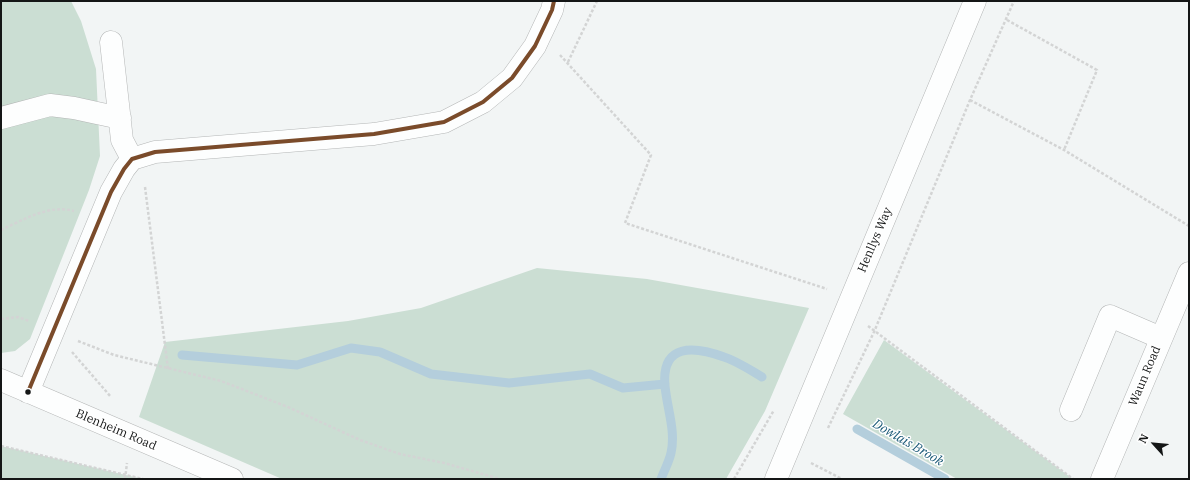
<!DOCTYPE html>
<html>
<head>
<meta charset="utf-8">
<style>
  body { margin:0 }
  #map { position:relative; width:1190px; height:480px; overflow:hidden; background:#f2f5f5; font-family:"IBM Plex Serif",serif }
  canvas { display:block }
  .frame { position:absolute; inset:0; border:2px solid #141616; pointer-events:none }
  .north { position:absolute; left:1134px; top:424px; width:40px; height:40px; -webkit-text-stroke:3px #fff; paint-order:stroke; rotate:297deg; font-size:11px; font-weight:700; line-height:16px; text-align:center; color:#141616 }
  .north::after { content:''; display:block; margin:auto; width:14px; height:18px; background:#141616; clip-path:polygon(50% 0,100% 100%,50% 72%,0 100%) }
</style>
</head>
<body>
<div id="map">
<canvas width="1190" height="480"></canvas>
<div class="frame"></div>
<div class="north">N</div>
</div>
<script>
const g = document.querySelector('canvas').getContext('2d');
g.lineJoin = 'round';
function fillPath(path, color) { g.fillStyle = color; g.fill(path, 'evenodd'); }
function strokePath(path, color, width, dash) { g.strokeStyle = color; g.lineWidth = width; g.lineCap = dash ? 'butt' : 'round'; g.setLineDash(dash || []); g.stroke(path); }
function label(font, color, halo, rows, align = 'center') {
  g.font = font + ' "IBM Plex Serif",serif'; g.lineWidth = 3; g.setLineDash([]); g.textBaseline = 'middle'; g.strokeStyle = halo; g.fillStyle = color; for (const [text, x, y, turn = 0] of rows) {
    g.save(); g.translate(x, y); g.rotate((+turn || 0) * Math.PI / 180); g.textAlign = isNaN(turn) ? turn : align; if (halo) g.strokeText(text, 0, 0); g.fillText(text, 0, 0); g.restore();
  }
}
const green = new Path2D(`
  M1 1H71L81 21 96 69 100 156 89 190 30 339 15 351 1 353Z
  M537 268 647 279 809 308 765 411 726 479H282L139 417 165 342 348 321 421 308Z
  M884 340 1073 479H957L843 414Z
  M1 446 143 479H1Z`);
const stream = new Path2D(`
  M182 355 297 365 351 348 380 352 431 374 509 383 590 374 623 388 665 384
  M857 429 945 479
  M661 479C664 471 669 462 671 453 676 431 667 408 665 386 661 343 694 346 724 357 737 361 750 370 762 377`);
const path = new Path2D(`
  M1007 20 1097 70 1064 150
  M560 55 651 155 625 223 827 289
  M568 62 597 1
  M970 100 1064 150 1189 226
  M145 187 168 369
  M1 230C23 220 49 204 74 211
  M1 319 18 317 29 321
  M868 326 1073 479
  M78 341 114 355 221 381 288 407 360 440 400 454 444 463 500 479
  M72 352 111 397
  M828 428 874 332 970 100 1014 1
  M1 446 143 479
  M811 463 842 479
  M125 479 127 463
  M734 479 774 410`);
const minor = new Path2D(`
  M111 42 122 140 132 159
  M1 118 50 105 74 108 120 118
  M1 380 232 479
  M28 392 111 192 124 169 132 159 155 152 374 134 444 122 483 102 512 78 535 46 552 10 554 1
  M1071 410 1110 316 1161 338
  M776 479 975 1
  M1102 479 1189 273`);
const bus1 = new Path2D(`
  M28 392 111 192 124 169 132 159 155 152 374 134 444 122 483 102 512 78 535 46 552 10 554 1`);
const markers = [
  [28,392,3.5,"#141616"]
];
const streetNames = [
  ["Henllys Way",875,240,-67],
  ["Waun Road",1145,376,-67],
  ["Blenheim Road",116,430,23]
];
const waterNames = [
  ["Dowlais Brook",908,443,30]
];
fillPath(green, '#cbded3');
strokePath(stream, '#b4cedc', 9);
strokePath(minor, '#b4b6b6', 23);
strokePath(path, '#d3d4d4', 2.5, [3, 2]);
strokePath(minor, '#fdfefe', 22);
strokePath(bus1, '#7a4b2a', 4);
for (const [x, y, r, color] of markers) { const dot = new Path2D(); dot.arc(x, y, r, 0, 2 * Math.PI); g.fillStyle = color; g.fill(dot); strokePath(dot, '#fff', 1.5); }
label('12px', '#141616', '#fff', streetNames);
label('italic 13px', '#175775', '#fff', waterNames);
</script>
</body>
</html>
